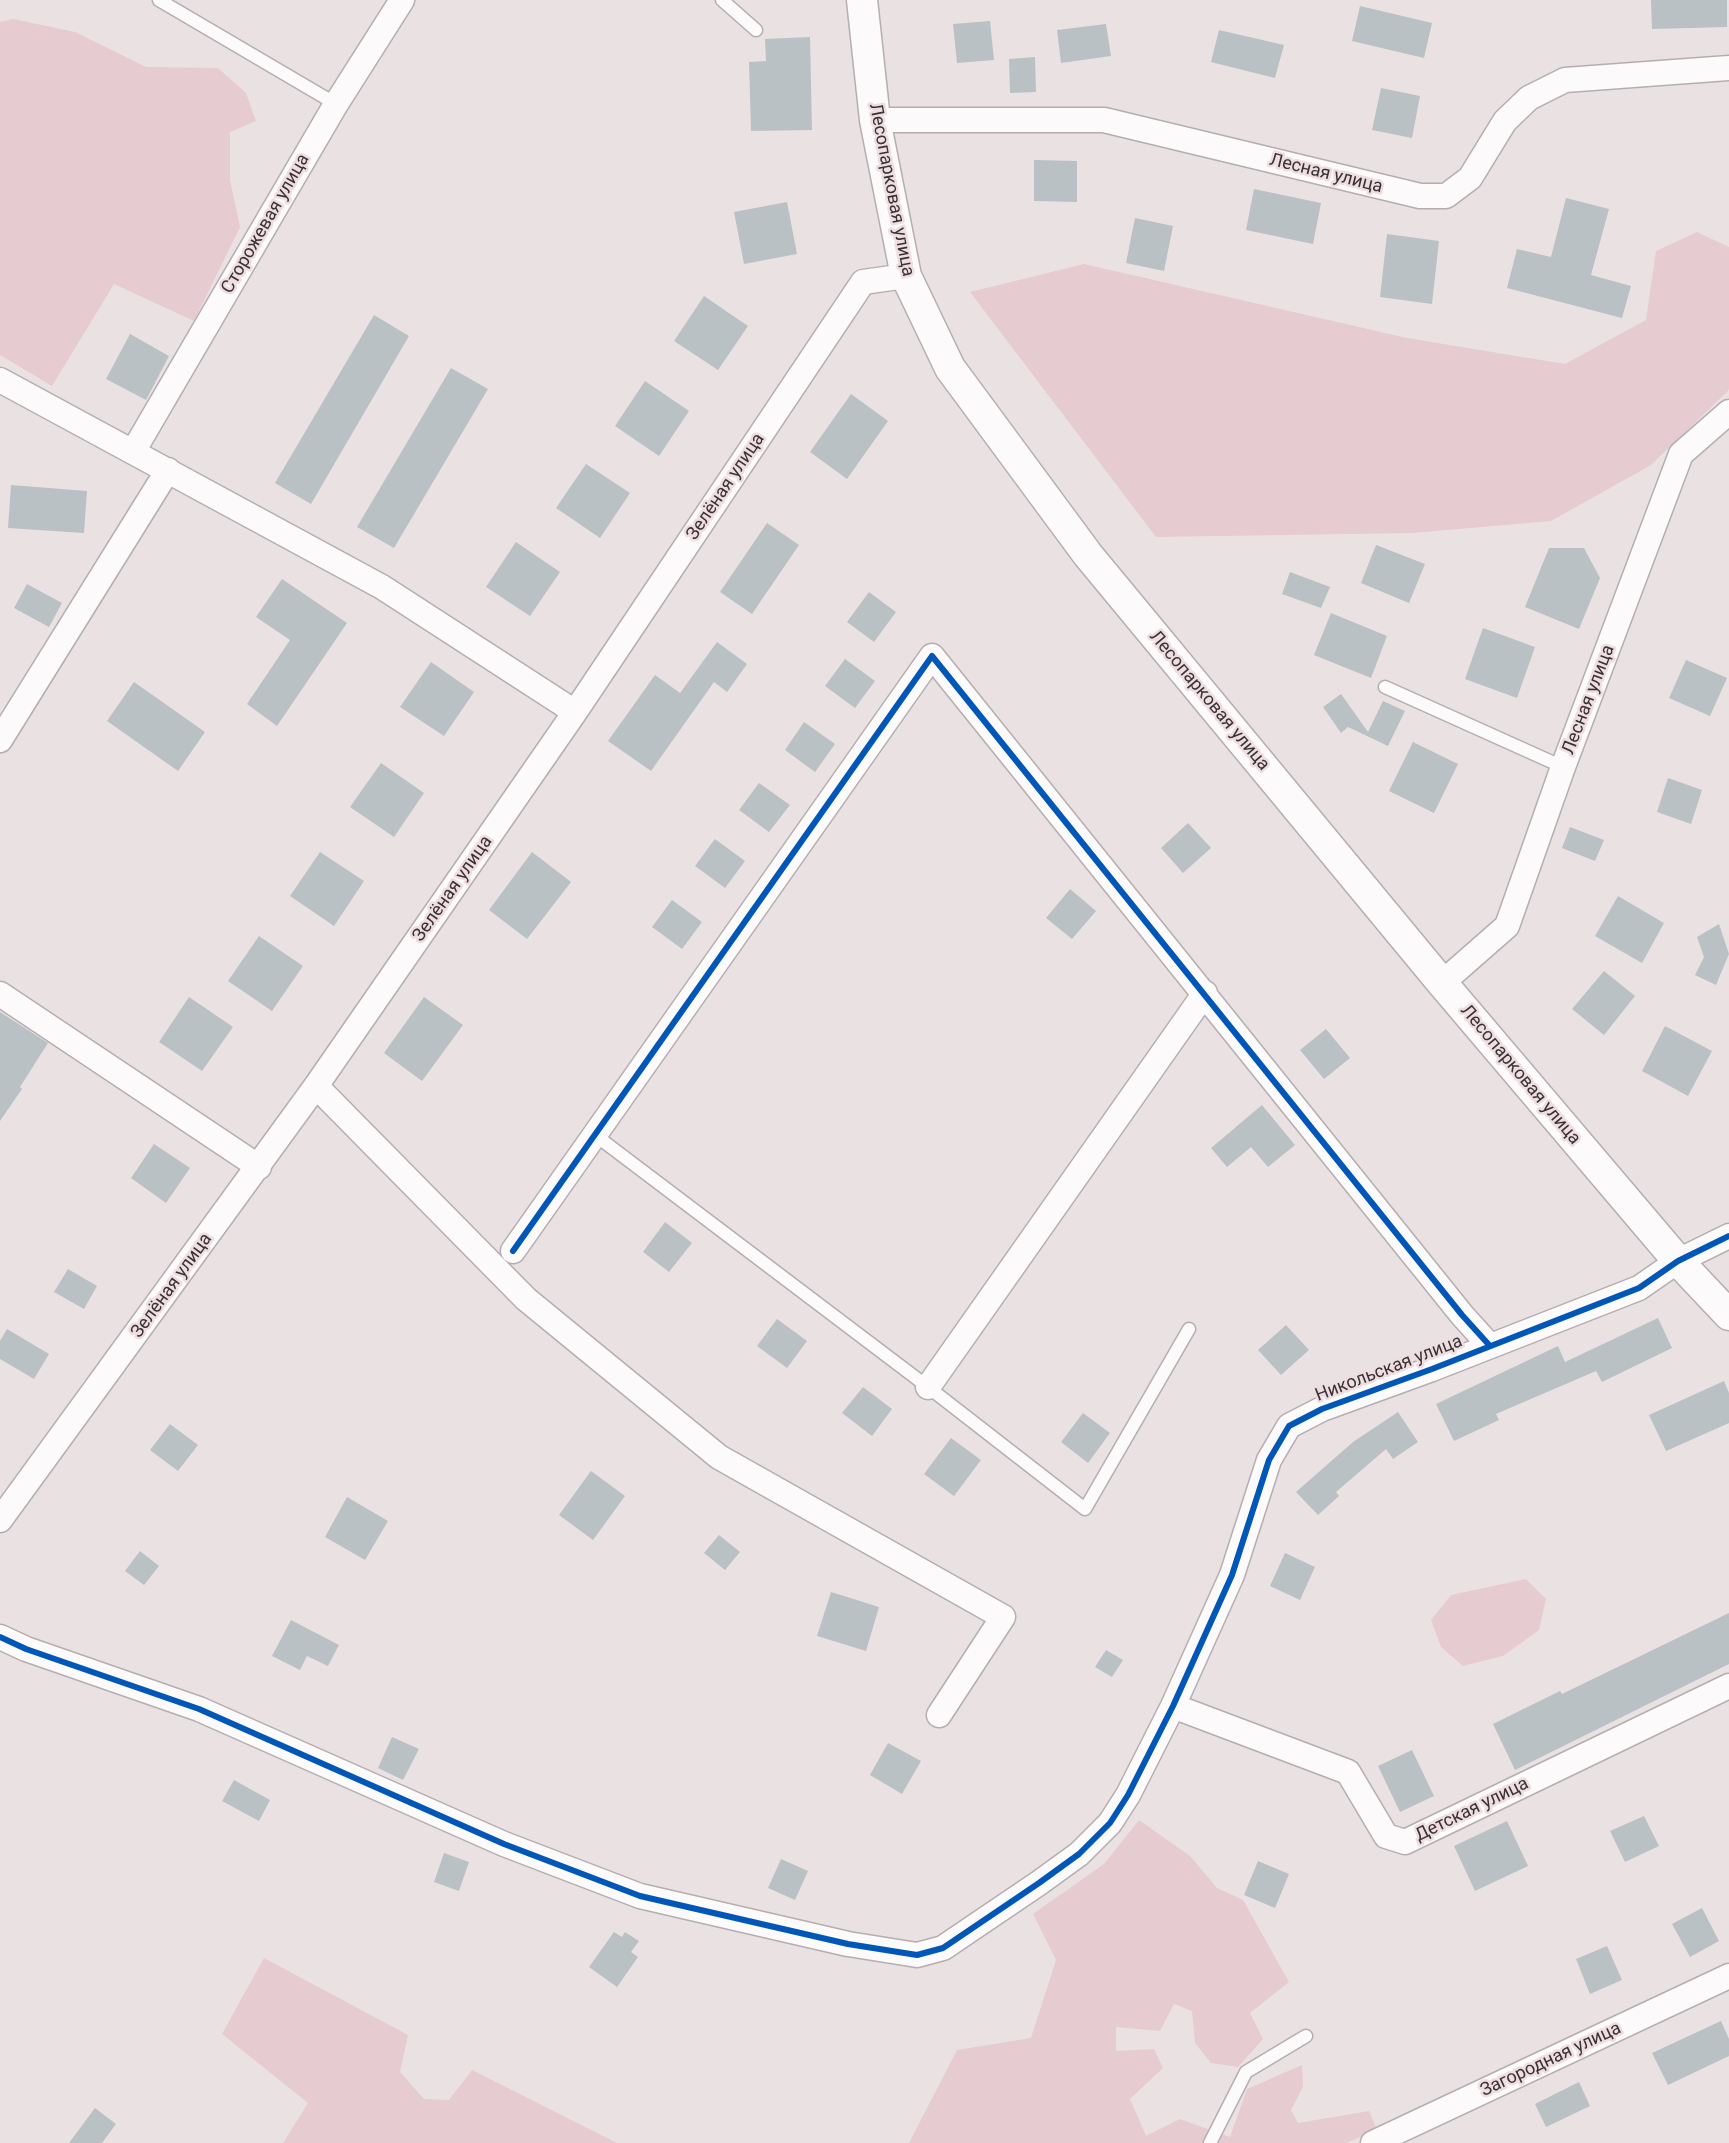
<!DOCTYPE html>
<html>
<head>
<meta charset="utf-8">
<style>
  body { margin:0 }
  canvas { display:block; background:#eae1e3 }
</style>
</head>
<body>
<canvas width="1729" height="2143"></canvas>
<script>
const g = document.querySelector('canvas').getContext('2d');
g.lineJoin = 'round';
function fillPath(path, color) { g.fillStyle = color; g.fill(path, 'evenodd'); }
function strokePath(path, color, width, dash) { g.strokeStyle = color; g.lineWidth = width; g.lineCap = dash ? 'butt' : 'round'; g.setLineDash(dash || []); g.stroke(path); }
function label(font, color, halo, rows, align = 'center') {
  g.font = font + ' Roboto,sans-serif'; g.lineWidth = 5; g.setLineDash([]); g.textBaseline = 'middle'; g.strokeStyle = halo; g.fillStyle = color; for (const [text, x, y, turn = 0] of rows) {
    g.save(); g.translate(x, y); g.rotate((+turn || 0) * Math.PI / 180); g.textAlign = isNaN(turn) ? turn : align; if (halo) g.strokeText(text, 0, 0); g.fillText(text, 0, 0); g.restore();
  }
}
const green = new Path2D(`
  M13 19 75 32 146 67 218 68 246 93 256 121 230 132V180L240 227 194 321 114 284 52 386 0 355V22Z
  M1697 232 1729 247V389L1727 392 1651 465 1551 521 1412 533 1156 537 970 292 1084 264 1407 338 1565 364 1646 320 1656 251Z
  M1526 1579 1546 1599 1539 1630 1503 1656 1463 1666 1441 1647 1431 1620 1451 1595Z
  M1139 1820 1190 1856 1217 1888 1243 1900 1289 1982 1250 2013 1263 2039 1238 2067 1211 2063 1195 2043 1192 2011 1174 2004 1160 2031 1116 2027V2051L1154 2049 1163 2068 1130 2099 1146 2136 1180 2119 1230 2137 1247 2089 1302 2065 1303 2087 1291 2110 1298 2123 1369 2111 1377 2130 1346 2143H909L957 2050 1031 2038 1056 1960 1033 1914 1104 1864Z
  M264 1958 408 2035 400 2072 424 2099 449 2100 472 2070 617 2143H283L308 2103 222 2034Z`);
const building = new Path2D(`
  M1651 0H1727V27L1652 29Z
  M1360 6 1432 23 1424 58 1352 41Z
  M990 21 994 60 957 63 953 24Z
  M1106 24 1111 56 1061 63 1057 30Z
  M1219 30 1284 45 1275 78 1211 62Z
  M810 37 812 130 751 131 749 62 766 61 765 39Z
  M1035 57 1036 92 1010 93 1009 59Z
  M1381 88 1420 96 1412 138 1372 130Z
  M1034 160 1077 161V202L1034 201Z
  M1254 189 1321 203 1313 244 1246 230Z
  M1566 198 1609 209 1591 275 1631 286 1622 318 1507 288 1517 249 1551 257Z
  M787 202 797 254 744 264 734 212Z
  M1135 218 1173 226 1164 271 1126 263Z
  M1387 234 1439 241 1432 304 1380 297Z
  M704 296 748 326 718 370 674 341Z
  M374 315 409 336 311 504 275 483Z
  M130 334 169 356 146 400 106 379Z
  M451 368 488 389 394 548 357 527Z
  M645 381 689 411 659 456 615 426Z
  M851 394 888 421 847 479 810 452Z
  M586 464 630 493 600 538 556 508Z
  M11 485 87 491 84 533 8 528Z
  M767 523 799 545 752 614 720 592Z
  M516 542 560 572 530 616 486 587Z
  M1376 545 1425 564 1409 603 1361 583Z
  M1549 548H1584L1600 578 1579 629 1525 607Z
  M1290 572 1330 587 1321 608 1282 594Z
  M282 579 347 623 277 726 247 704 290 640 256 617Z
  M27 584 62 603 49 627 14 608Z
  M869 592 896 612 874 642 847 622Z
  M1331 613 1387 636 1371 678 1314 655Z
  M1483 628 1535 647 1517 698 1465 679Z
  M717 642 747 664 727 692 714 682 651 771 608 741 655 675 680 693Z
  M845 659 875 681 855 708 825 686Z
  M1686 660 1727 678 1710 716 1669 698Z
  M431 662 474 692 444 736 400 707Z
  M134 682 205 732 178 771 107 721Z
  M1341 694 1368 732 1383 701 1405 711 1388 746 1348 727 1341 733 1323 707Z
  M804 722 835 744 815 772 785 750Z
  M1413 742 1458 764 1434 813 1389 791Z
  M381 763 424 793 394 837 350 807Z
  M1668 778 1702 790 1691 824 1657 812Z
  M759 783 790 805 769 832 739 810Z
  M1188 823 1211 848 1183 873 1161 848Z
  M1570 827 1604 840 1595 861 1562 848Z
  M715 839 745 861 725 888 695 866Z
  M320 852 364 881 334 926 290 896Z
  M532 852 571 882 527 939 489 910Z
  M1070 889 1096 911 1072 939 1046 918Z
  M1618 896 1664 923 1642 963 1595 936Z
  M672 900 702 922 682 949 652 927Z
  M1719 924 1729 954 1716 985 1695 975 1704 957 1697 937Z
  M259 936 303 966 272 1011 228 981Z
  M1604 971 1635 996 1604 1035 1572 1009Z
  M189 997 233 1027 202 1071 159 1042Z
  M424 997 463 1025 422 1081 384 1053Z
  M0 1012 48 1043 20 1087 22 1089 0 1121Z
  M1665 1026 1712 1051 1688 1096 1642 1071Z
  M1326 1029 1350 1058 1324 1079 1300 1050Z
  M1262 1105 1295 1145 1268 1167 1251 1147 1227 1167 1211 1148Z
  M154 1144 190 1168 166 1203 131 1178Z
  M665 1222 692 1243 669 1272 643 1252Z
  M68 1269 97 1286 84 1309 54 1292Z
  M1658 1318 1672 1348 1602 1382 1596 1371 1496 1414 1499 1420 1454 1441 1436 1404 1558 1346 1565 1362Z
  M777 1319 807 1341 787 1368 757 1346Z
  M1286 1325 1309 1350 1281 1375 1258 1350Z
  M7 1329 49 1354 34 1379 0 1359V1341Z
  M1724 1381 1729 1393V1423L1666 1451 1649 1415Z
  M863 1387 892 1409 872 1436 842 1413Z
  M1398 1412 1418 1442 1393 1459 1386 1449 1336 1492 1339 1496 1318 1515 1296 1492 1353 1442Z
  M1083 1413 1110 1433 1088 1463 1061 1442Z
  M170 1424 198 1445 178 1471 150 1450Z
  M951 1438 981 1460 954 1496 924 1474Z
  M591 1471 625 1496 593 1540 559 1515Z
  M347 1497 388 1521 365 1560 325 1537Z
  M719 1535 740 1552 725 1570 704 1553Z
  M140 1551 159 1566 144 1585 125 1571Z
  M1285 1553 1315 1567 1300 1600 1270 1586Z
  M831 1592 879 1607 866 1651 817 1636Z
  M1729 1613V1664L1515 1770 1493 1724 1560 1691 1562 1694Z
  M291 1620 339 1645 328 1666 307 1656 300 1670 272 1656Z
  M1106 1650 1123 1660 1112 1677 1095 1667Z
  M392 1737 419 1749 403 1780 378 1768Z
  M888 1743 921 1761 902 1794 870 1775Z
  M1412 1750 1434 1796 1400 1812 1378 1766Z
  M234 1780 270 1800 259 1821 222 1801Z
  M1644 1816 1659 1846 1625 1862 1610 1831Z
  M1507 1821 1528 1866 1475 1891 1454 1846Z
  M444 1853 469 1862 459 1891 434 1882Z
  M781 1859 808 1871 795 1900 768 1888Z
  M1258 1861 1289 1874 1275 1908 1244 1895Z
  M1702 1908 1719 1941 1690 1957 1672 1924Z
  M614 1932 622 1937 625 1932 639 1941 631 1952 638 1957 617 1987 589 1967Z
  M1607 1946 1622 1980 1590 1994 1576 1959Z
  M1721 2021 1729 2039V2056L1668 2085 1652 2053Z
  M1579 2082 1590 2106 1546 2127 1535 2104Z
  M95 2108 116 2124 102 2143H69Z`);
const service = new Path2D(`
  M159 0 336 104
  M722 0 756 30
  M1385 687 1563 767
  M595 1135 928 1387 1085 1509 1189 1329
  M1210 2143 1246 2072 1306 2036`);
const minor = new Path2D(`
  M875 120H1104L1420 196H1446L1470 178 1505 121 1529 98 1565 80 1729 68
  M0 380 382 587 575 712
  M134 450 336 104 402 0
  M0 740 168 470
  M1442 983 1507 926 1563 767 1681 454 1729 412
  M0 994 259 1167
  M316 1086 526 1299 719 1457 1003 1617 939 1715
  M513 1251 932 656 1462 1315 1490 1346
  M928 1387 1205 993
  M0 1520 316 1086 575 712 863 282 906 276
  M0 1637 26 1649 199 1709 504 1844 640 1896 848 1944 917 1955 943 1948 1039 1883 1079 1854 1110 1823 1128 1795 1173 1706 1232 1575 1269 1460 1289 1426 1322 1409 1432 1369 1639 1288 1678 1261 1729 1236
  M1173 1706 1348 1772 1386 1836 1405 1842 1729 1686
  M1373 2143 1729 1976`);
const tertiary = new Path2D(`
  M862 0 875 120 906 276 950 368 1088 555 1442 983 1678 1261 1729 1315`);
const cycleway = new Path2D(`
  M513 1251 932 656 1462 1315 1490 1346
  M0 1637 26 1649 199 1709 504 1844 640 1896 848 1944 917 1955 943 1948 1039 1883 1079 1854 1110 1823 1128 1795 1173 1706 1232 1575 1269 1460 1289 1426 1322 1409 1432 1369 1639 1288 1678 1261 1729 1236`);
const streetNames = [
  ["Лесная улица",1326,174,14],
  ["Лесопарковая улица",891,190,79],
  ["Сторожевая улица",266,224,-60],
  ["Зелёная улица",726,487,-56],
  ["Лесная улица",1589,700,-69],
  ["Лесопарковая улица",1209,701,50],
  ["Зелёная улица",453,889,-55],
  ["Лесопарковая улица",1520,1075,50],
  ["Зелёная улица",172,1286,-54],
  ["Никольская улица",1389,1369,-21],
  ["Детская улица",1472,1810,-26],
  ["Загородная улица",1551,2060,-25]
];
fillPath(green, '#e6cbd1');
fillPath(building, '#b9c1c5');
strokePath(service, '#b5aeb0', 15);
strokePath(minor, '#b5aeb0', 27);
strokePath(tertiary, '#b5aeb0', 33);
strokePath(service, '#fcfafb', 12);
strokePath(minor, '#fcfafb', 24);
strokePath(tertiary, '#fcfafb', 30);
strokePath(cycleway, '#0057b8', 6);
label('18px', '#383233', '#eedde1', streetNames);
</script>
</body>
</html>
